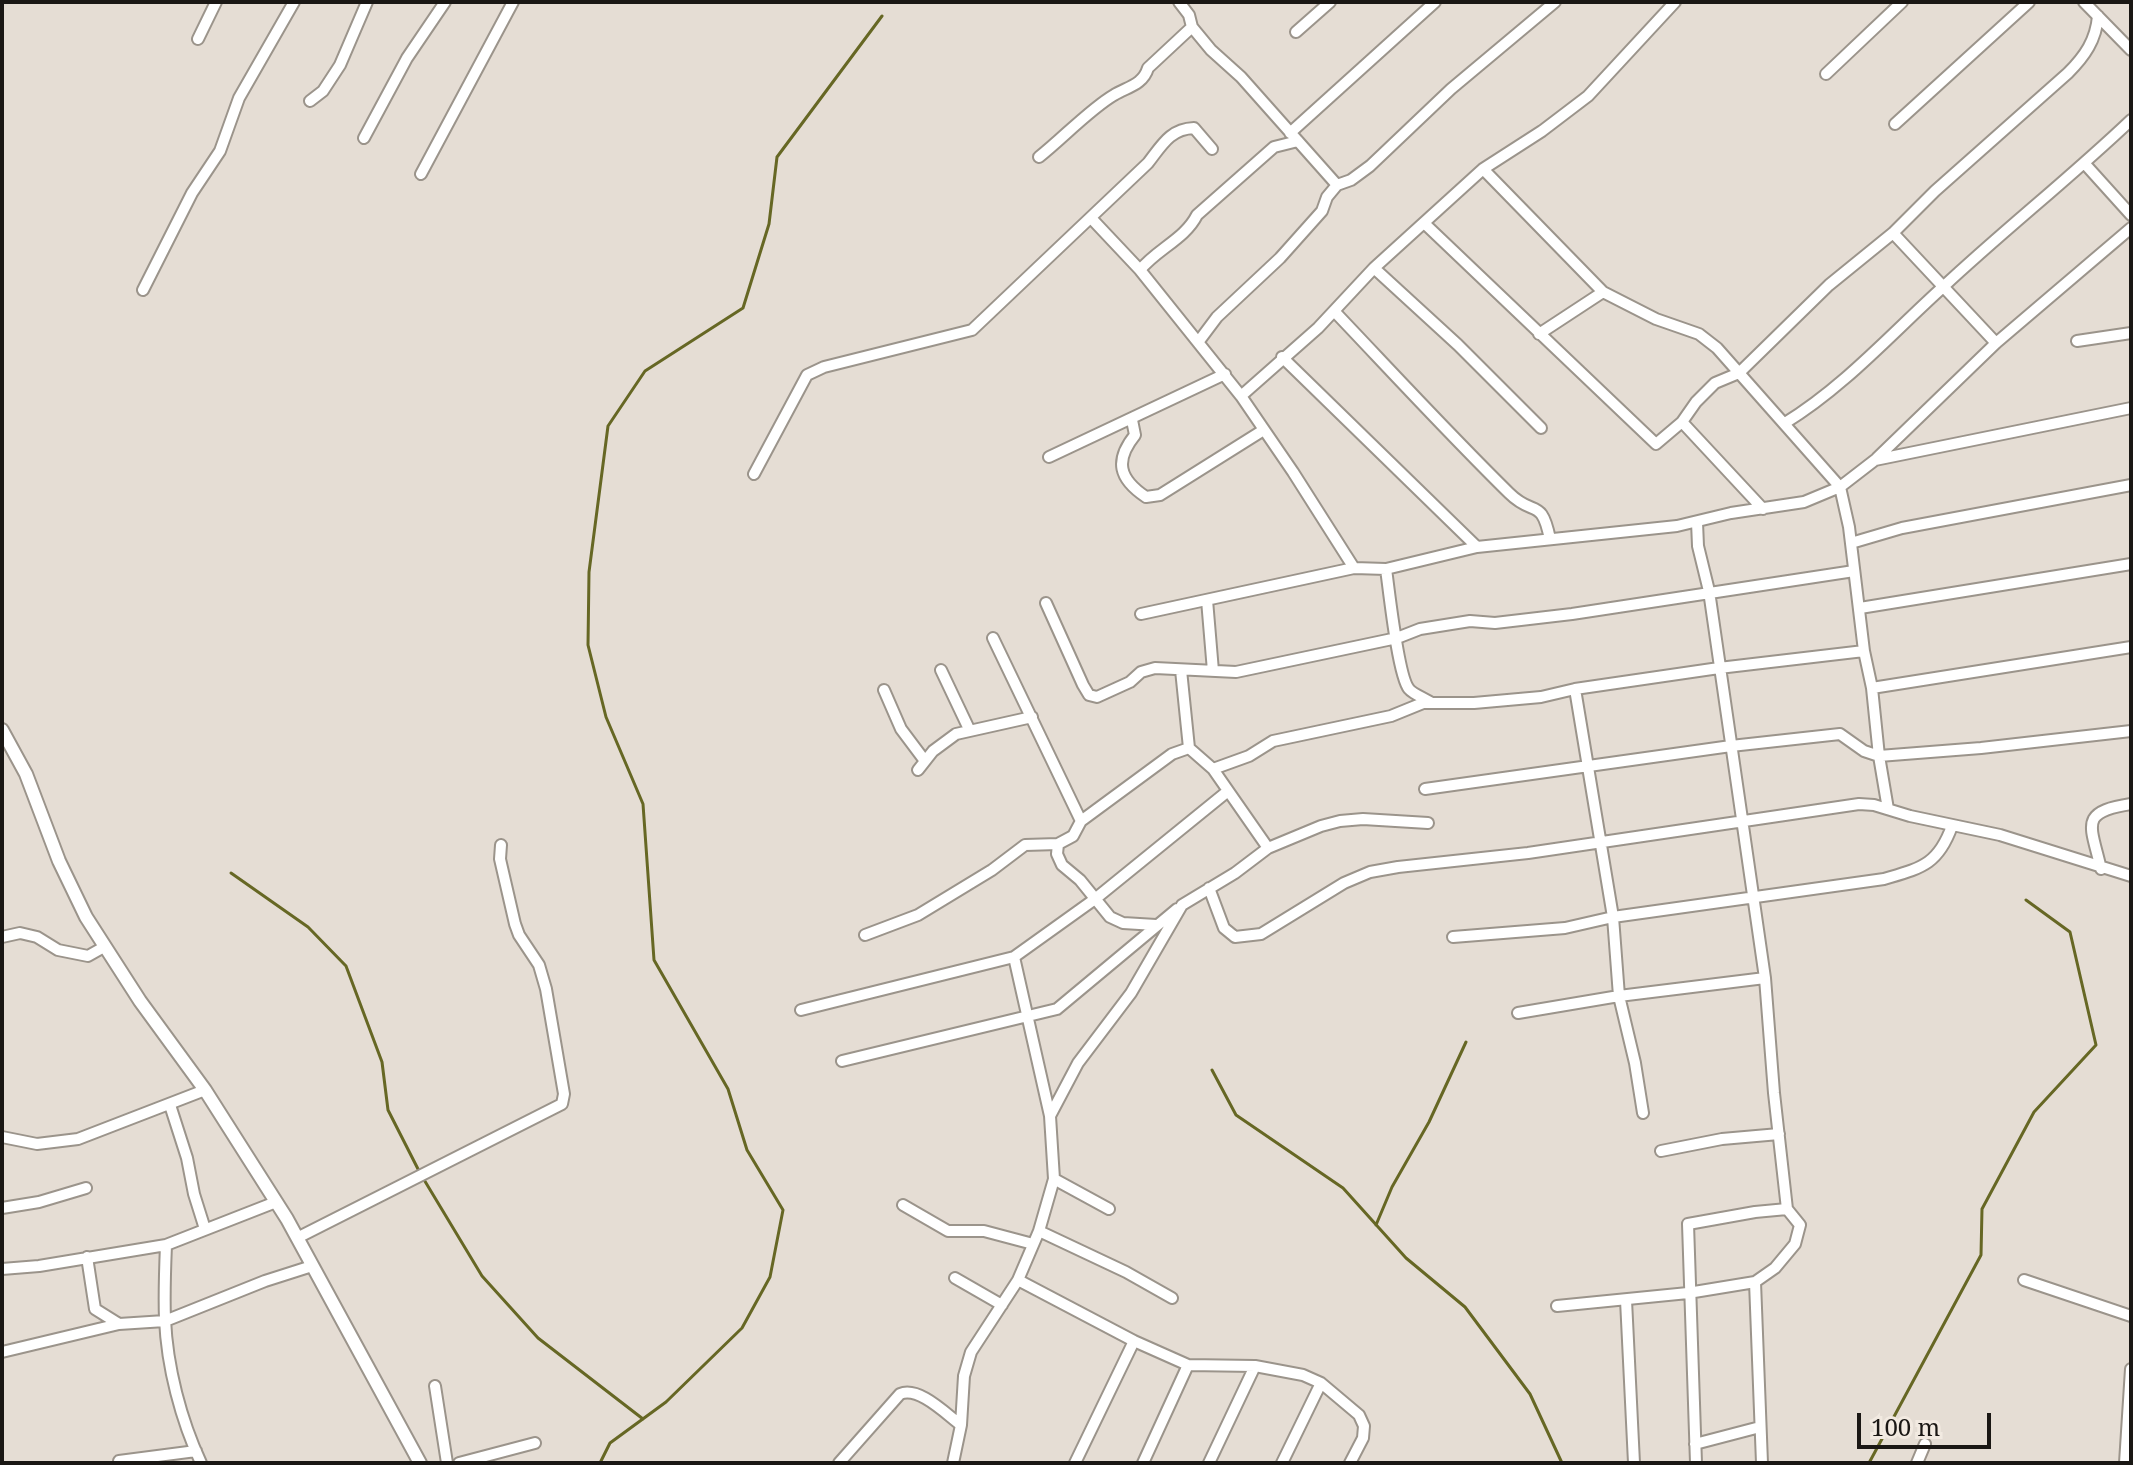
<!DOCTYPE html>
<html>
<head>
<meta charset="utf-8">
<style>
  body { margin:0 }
  #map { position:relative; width:2133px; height:1465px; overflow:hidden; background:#e5ddd4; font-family:"Noto Serif",serif }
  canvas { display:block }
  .frame { position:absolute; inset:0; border:4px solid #1a1714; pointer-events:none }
  .scale { position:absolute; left:1857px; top:1413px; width:134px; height:36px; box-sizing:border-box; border:4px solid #1a1714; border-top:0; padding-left:10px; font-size:24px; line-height:28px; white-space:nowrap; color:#1a1714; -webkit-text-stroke:6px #f2eae1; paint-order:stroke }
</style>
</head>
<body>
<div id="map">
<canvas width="2133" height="1465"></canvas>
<div class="frame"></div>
<div class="scale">100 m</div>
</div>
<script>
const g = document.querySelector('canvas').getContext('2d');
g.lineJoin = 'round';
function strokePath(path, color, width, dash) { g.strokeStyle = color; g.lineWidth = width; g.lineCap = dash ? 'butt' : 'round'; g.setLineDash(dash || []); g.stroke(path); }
const stream = new Path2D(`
  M231 873 308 927 346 966 382 1062 388 1110 419 1171
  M1212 1070 1236 1115 1343 1188 1406 1258 1465 1307 1530 1394 1562 1463
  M423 1178 482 1276 538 1338 643 1419
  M1376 1225 1392 1187 1429 1122 1466 1042
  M600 1463 610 1443 666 1402 742 1328 770 1277 783 1210 747 1150 728 1089 654 960 643 804 606 717 588 645 589 572 608 426 645 371 743 308 769 224 777 157 882 16
  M1869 1463 1981 1255 1982 1209 2034 1112 2096 1045 2070 932 2026 900`);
const minor = new Path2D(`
  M1179 2 1189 15 1192 27 1211 50 1241 77 1337 185
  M2084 2 2131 50
  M1296 32 1330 2
  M198 39 216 2
  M1826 74 1902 2
  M310 101 323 91 340 65 367 2
  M1895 124 2029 2
  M1290 133 1435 2
  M364 138 407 58 445 2
  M1039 157C1062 139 1090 109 1114 95 1127 87 1143 85 1148 68L1192 27
  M2085 164 2131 215
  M1483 169 1603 292 1656 319 1699 334 1717 348 1840 487 1849 527 1864 651 1872 688 1879 756 1888 809
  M421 174 513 2
  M1091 218 1140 270 1241 396 1318 328 1374 268 1483 169 1542 131 1588 96 1675 2
  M1424 223 1656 444 1682 422 1696 402 1715 383 1739 373 1829 285 1893 233 1935 191 2068 73C2085 56 2096 40 2098 16
  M1893 233 1996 343
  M1374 268 1458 345 1541 428
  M1140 270C1157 249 1185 239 1197 215L1274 147 1298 141
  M143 290 192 193 220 151 239 98 294 2
  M1334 311C1392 372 1449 434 1509 493 1534 518 1541 496 1550 539
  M1539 334 1603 292
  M1199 341 1217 317 1280 258 1322 211 1327 197 1337 185 1351 180 1370 166 1451 89 1555 2
  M2077 341 2131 333
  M1282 357 1477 547
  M1241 396 1293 472 1354 568
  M1132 420 1135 435C1114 461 1119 479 1146 497L1160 495 1262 431
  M1682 422 1763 509
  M1785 423C1844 387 1892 333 1943 287 2004 230 2070 178 2131 120
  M1049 457 1225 374
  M1877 458 1996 343 2131 228
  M754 474 807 375 824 367 972 330 1148 163C1162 145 1170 129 1194 128L1212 149
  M1851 543 1902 528 2131 485
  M1386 569C1389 590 1398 676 1409 689 1413 694 1424 698 1430 702
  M1207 600 1213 671
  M1046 603 1083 685 1089 695 1097 697 1130 682 1141 672 1155 668 1236 672 1397 638 1420 629 1470 621 1495 623 1572 614 1854 571
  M1860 608 2131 564
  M1141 614 1354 568 1386 569 1477 547 1677 526 1731 513 1804 502 1840 487 1875 460 2131 408
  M993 638 1081 821
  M941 670 969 729
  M1181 670 1189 748
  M1872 688 2131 647
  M1575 689 1613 917 1619 996 1635 1063 1643 1113
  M884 690 901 729 925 761
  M918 770 933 751 956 734 1032 717
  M1425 789 1731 746 1840 734 1864 751 1879 756 1981 748 2131 731
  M1058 844 1057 854 1062 865 1080 880 1110 917 1123 923 1156 925
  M1268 848 1213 769 1249 756 1273 741 1391 716 1423 703H1474L1541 697 1575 689 1719 668 1864 651
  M2101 869C2091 825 2078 812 2131 804
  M1209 888 1224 928 1235 937 1261 934 1344 883 1370 872 1398 867 1528 853 1859 804 1874 805 1910 816 2000 835 2131 876
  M865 935 918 915 992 870 1025 845 1058 844 1073 836 1081 821 1172 754 1189 748 1213 769
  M2 937 20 933 37 937 58 950 88 956 104 947
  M1453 937 1565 928 1613 917 1884 879C1921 868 1938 865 1952 826
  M1014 957 1050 1116
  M801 1010 1014 957 1095 899 1228 791
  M1518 1013 1619 996 1765 978
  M842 1061 1057 1009 1177 909
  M170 1105 187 1158 194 1194 205 1229
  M2 1137 37 1144 78 1139 205 1090
  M1661 1151 1722 1139 1779 1134
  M1054 1179 1109 1209
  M903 1205 948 1231H984L1033 1244
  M2 1208 39 1202 86 1188
  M1039 1231 1126 1272 1172 1298
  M297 1238 562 1104 564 1094 546 989 539 965 519 935 515 924 500 859 501 845
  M166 1245C165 1269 164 1294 165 1319 167 1367 181 1420 201 1463
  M87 1257 95 1309 119 1324
  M2 1269 39 1266 166 1245 276 1202
  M955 1278 1002 1305
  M1018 1280 1134 1341 1188 1365 1255 1366 1303 1375 1321 1383 1359 1415 1364 1426 1363 1438 1350 1463
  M2024 1280 2131 1316
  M1755 1282 1762 1463
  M1626 1300 1634 1463
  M1557 1306 1688 1293 1755 1282 1775 1268 1795 1244 1800 1225 1787 1209 1774 1093 1765 978 1709 591 1698 546 1697 522
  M2 1352 119 1324 165 1321 265 1281 312 1266
  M435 1386 447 1463
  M1695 1444 1760 1427
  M119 1461 196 1451
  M459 1463 535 1443
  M839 1463 900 1394C919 1386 946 1414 961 1425
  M953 1463 961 1425 964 1376 971 1352 1018 1280 1039 1231 1054 1179 1050 1116 1078 1063 1131 993 1182 905 1235 873 1268 848 1321 826 1340 821 1363 819 1428 823
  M1075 1463 1134 1341
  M1143 1463 1188 1365
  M1209 1463 1255 1366
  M1282 1463 1321 1383
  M1696 1463 1688 1224 1755 1212 1787 1209
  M1917 1463 1925 1444
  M2125 1463 2131 1369`);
const tertiary = new Path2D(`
  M2 730 26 774 59 861 86 917 140 1001 205 1090 287 1219 420 1463`);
strokePath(stream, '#666724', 3);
strokePath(minor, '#9b948b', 14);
strokePath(tertiary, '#9b948b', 16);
strokePath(minor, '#fff', 10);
strokePath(tertiary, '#fff', 12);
</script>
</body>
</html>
